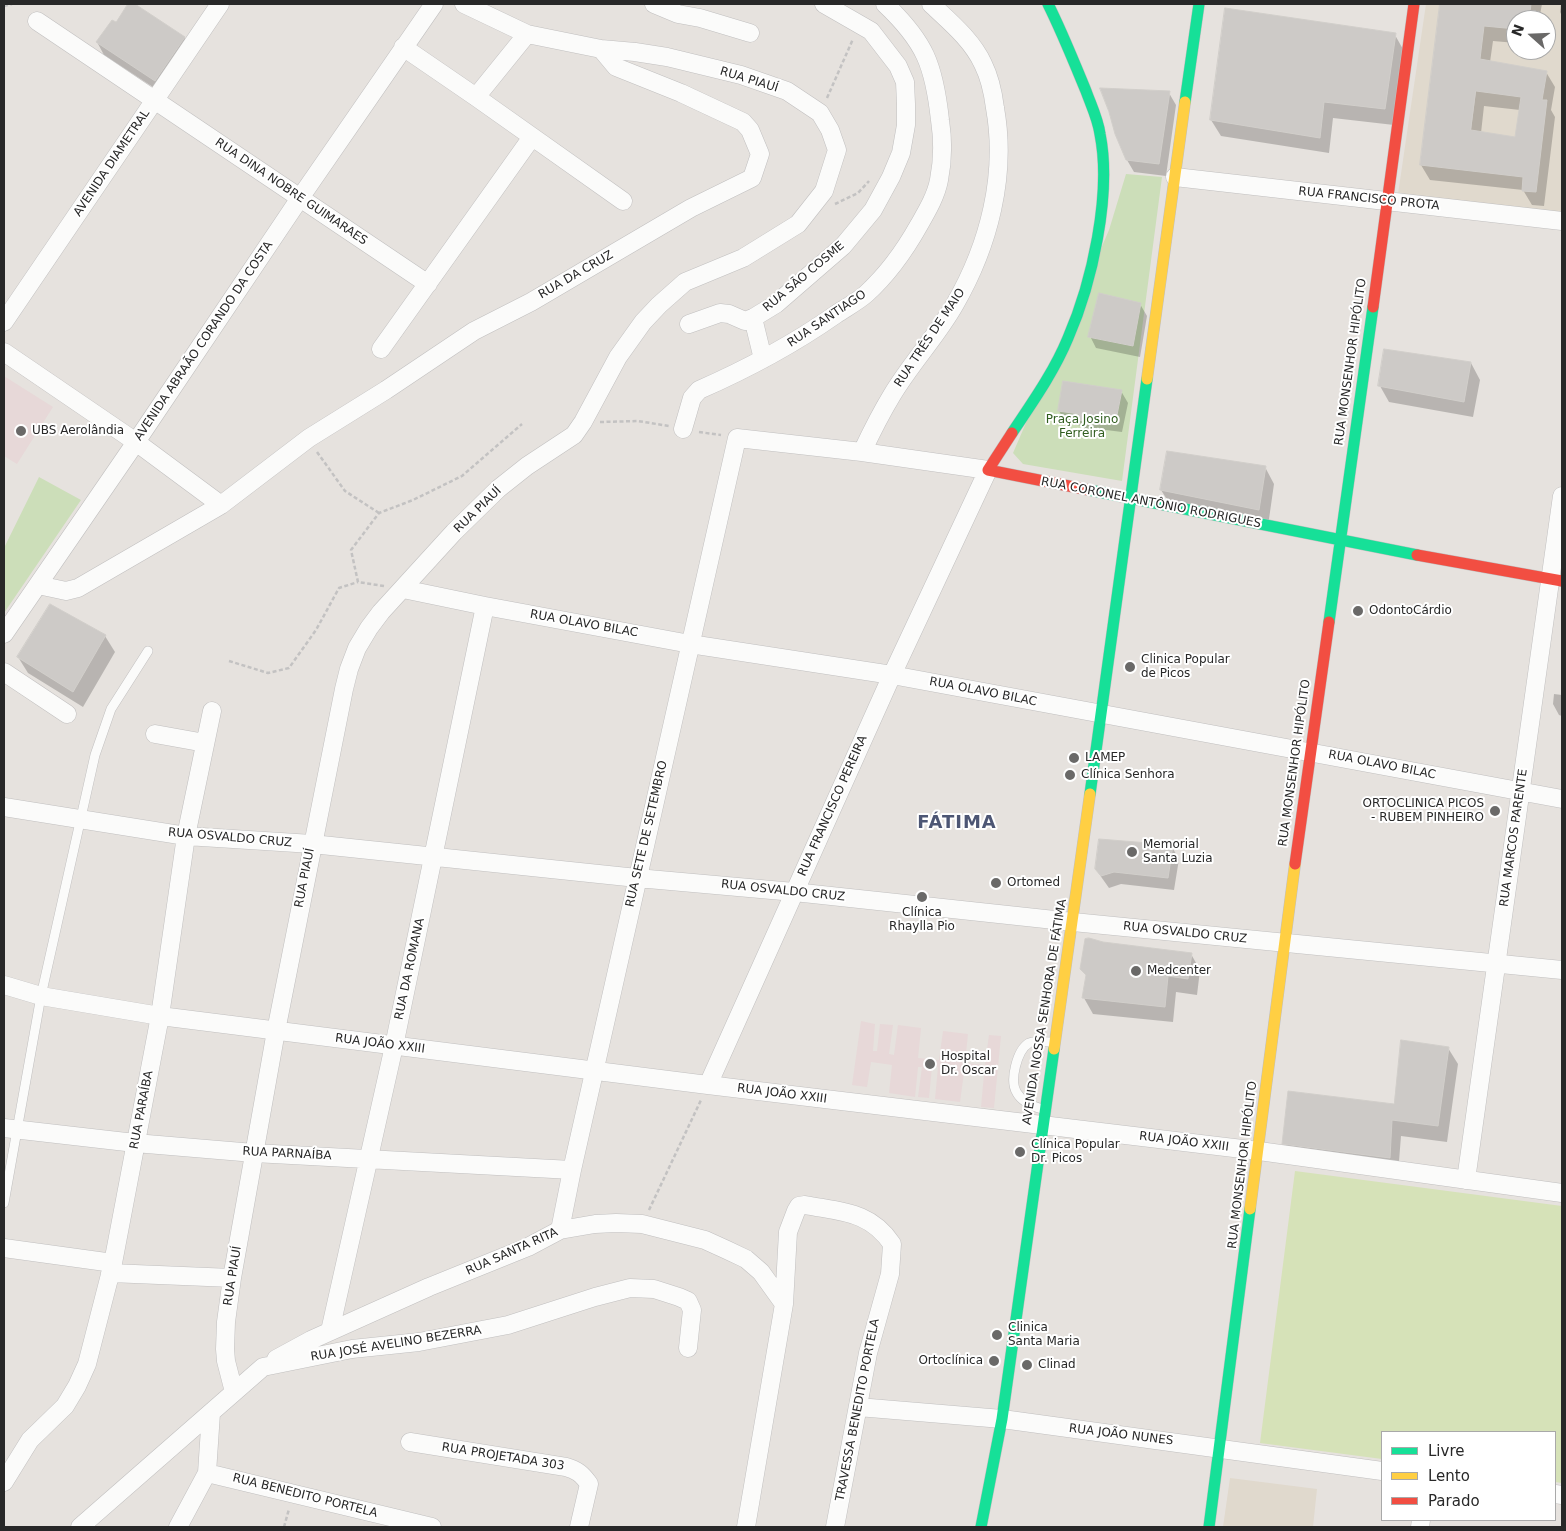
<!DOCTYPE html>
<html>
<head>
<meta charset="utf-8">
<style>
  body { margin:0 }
  #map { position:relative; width:1566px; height:1531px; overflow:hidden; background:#e6e2de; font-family:"DejaVu Sans",sans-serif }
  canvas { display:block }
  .frame { position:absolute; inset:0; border:5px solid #282828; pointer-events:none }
  .legend { position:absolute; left:1381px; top:1431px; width:175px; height:90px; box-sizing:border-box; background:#fff; border:1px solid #a9a9a9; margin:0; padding:6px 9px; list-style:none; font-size:15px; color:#282828 }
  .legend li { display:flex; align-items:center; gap:10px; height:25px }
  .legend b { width:25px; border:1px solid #a9a9a9 }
  .north { position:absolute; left:1506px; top:10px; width:50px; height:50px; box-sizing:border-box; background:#fff; border:1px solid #a9a9a9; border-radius:50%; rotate:290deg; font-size:14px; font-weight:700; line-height:20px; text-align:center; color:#282828 }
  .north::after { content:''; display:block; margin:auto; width:18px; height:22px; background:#6a6968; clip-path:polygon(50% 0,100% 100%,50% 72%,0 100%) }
</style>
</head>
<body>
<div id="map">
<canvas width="1566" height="1531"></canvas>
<div class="frame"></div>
<ul class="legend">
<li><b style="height:6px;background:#16e098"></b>Livre</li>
<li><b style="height:6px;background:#ffcf43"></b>Lento</li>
<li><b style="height:6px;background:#f24e42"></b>Parado</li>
</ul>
<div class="north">N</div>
</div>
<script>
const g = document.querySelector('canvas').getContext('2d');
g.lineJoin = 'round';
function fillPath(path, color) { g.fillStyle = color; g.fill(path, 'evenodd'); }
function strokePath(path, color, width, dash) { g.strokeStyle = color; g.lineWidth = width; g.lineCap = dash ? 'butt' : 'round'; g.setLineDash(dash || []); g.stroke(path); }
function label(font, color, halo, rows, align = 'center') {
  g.font = font + ' "DejaVu Sans",sans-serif'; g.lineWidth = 4; g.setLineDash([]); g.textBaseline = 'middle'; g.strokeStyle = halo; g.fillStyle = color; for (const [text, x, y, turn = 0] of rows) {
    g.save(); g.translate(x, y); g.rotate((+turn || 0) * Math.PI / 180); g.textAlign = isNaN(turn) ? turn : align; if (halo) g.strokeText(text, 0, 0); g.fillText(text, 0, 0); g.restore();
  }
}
const education = new Path2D(`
  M1426 4H1562V213L1398 194ZM1516 20H1546V50H1516Z
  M1230 1478 1317 1489 1313 1527H1223Z`);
const medical = new Path2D(`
  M4 376 53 407 17 464 4 456Z
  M861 1021 875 1024 873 1051H877L880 1024 893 1025 889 1054 894 1055 898 1025 921 1028 918 1058 939 1060 943 1031 968 1034 965 1063 985 1065 989 1035 1001 1036 994 1108 981 1107 984 1074 964 1072 960 1102 935 1099 938 1067H932L929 1098 918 1097 922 1067H918L915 1097 889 1093 892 1065 871 1062 867 1087 852 1085Z`);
const green = new Path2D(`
  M1126 174 1162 177 1122 481 1023 464 1013 453 1109 230Z
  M39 477 81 500 4 613V548Z`);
const pitch = new Path2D(`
  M1295 1171 1562 1206V1483L1555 1482V1432H1382V1459L1260 1443Z`);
const shadow = new Path2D(`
  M129 4H132L184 37 191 50 162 93 104 55 97 42 116 24Z
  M1441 4H1542L1539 20H1516V43L1493 41 1490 62 1546 72 1555 87 1551 110 1555 117 1544 206 1532 205 1523 190 1430 180 1421 165ZM1484 106 1520 110 1516 139 1481 133Z
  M1561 4H1562V16L1560 12Z
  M1395 35 1404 51 1394 125 1333 118 1329 153 1221 136 1211 120Z
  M1169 93 1176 105 1166 176 1134 172 1127 160Z
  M1140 304 1147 316 1140 357 1096 348 1090 336Z
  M1471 363 1480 380 1473 417 1389 402 1380 386Z
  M1121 391 1128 403 1122 432 1106 430 1105 434 1086 432 1083 426 1066 423 1059 411Z
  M1265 467 1274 484 1268 526 1171 506 1161 490Z
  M105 636 115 652 83 707 28 673 18 657Z
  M1554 694 1562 695V716L1559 715 1553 704Z
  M1172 847 1179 859 1174 890 1121 884 1109 888 1097 871Z
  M1102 943 1191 954 1200 970 1197 995 1176 992 1173 1022 1093 1014 1084 998 1087 977 1082 968Z
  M1448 1048 1458 1064 1447 1142 1401 1136 1398 1174 1293 1160 1284 1143 1395 1105Z`);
const building = new Path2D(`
  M128 4H135L185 37 155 81 96 42 112 20 116 22Z
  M1440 4H1531L1529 20H1516V29L1484 26 1480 59 1547 71 1542 100H1547L1536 192 1522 191 1523 177 1420 165ZM1476 91 1521 97 1515 137 1471 130Z
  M1225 8 1396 33 1385 109 1324 102 1320 138 1210 120Z
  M1100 88 1170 91 1159 164 1126 160 1115 134 1109 112Z
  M1099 293 1141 303 1133 346 1088 337Z
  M1384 349 1471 362 1464 402 1378 386Z
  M1063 381 1122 390 1116 420 1099 418 1098 423 1078 420 1079 414 1058 411Z
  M1167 451 1266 466 1259 510 1160 490Z
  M50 604 106 635 73 692 17 657Z
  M1099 839 1173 845 1168 878 1114 872 1101 876 1095 869Z
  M1089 938 1103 942 1192 953 1188 979 1168 976 1165 1007 1082 998 1086 975 1080 969 1085 939Z
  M1401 1040 1449 1047 1438 1126 1392 1120 1390 1158 1282 1144 1288 1091 1394 1104Z`);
const path = new Path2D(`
  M4 6 12 4
  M827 98 853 39
  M835 204 858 193 869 181
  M600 422 638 421 669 426
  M699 432 721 435
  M317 452 345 491 379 513
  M384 586 358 582 351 550 379 513 413 500 462 476 522 424
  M229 661 268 673 289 668 316 630 339 588 358 582
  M649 1210 701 1100
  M284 1527 289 1509`);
const lane = new Path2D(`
  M1042 1109C1032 1106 1022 1102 1017 1093 1009 1081 1017 1050 1029 1043 1035 1040 1045 1042 1052 1042
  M4 1203 41 996 95 755 111 709 148 651`);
const street = new Path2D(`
  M654 4 678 14 700 18 750 33
  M37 21 428 284
  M403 47 476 97 623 201
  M476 97 527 34
  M1175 177 1562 221
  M753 318 763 359
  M4 322 220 4
  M689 324 720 313 729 314 745 321 753 318 776 304 843 246 873 210 891 177 901 153 906 125V104L905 82 898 66 871 31 824 4
  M381 349 532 137
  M4 352 136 442 221 505
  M683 429 692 398 699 390C747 369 792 345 835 315 845 308 857 302 866 294 888 274 905 250 919 225 927 211 936 196 939 180 943 160 943 140 940 120 934 65 925 42 885 4
  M862 452C871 433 881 413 892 395 911 363 937 336 955 304 989 245 1007 175 995 108 993 92 990 78 983 64 972 40 950 22 931 4
  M38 585 66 591 78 588 221 505 309 438 386 390 474 331 531 302 691 208 752 178 760 154 750 130 743 122 681 93 616 67 601 49
  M403 589 485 606 690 644 892 675 1562 799
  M4 634 136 442 300 198 434 4
  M4 672 67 714
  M155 734 205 743
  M4 807 186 836 312 844 637 878 794 892 1073 922 1562 970
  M4 985 41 996 160 1016 708 1085 1259 1151 1562 1193
  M4 1128 135 1143 254 1153 572 1170
  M1466 1180 1562 496
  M560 1230 572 1170 737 438 862 452 988 470 892 675 708 1085
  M4 1248 113 1263
  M110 1273 232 1278
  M330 1331 394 1046 485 606
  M276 1359 311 1340 429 1287 528 1247 560 1230 595 1224 616 1223 642 1224 705 1240 727 1250 746 1259 761 1272 784 1304
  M234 1392 226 1361 225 1349 226 1322 232 1278 276 1031 344 689 349 669 357 648 369 628 381 612 454 532 498 489 527 466 574 435 583 422 618 357 643 322 659 305 685 282 743 258 798 224 824 191 837 150 830 130 820 113 787 91 741 75 667 57 635 52 601 49 527 34 464 4
  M858 1407 1002 1419 1382 1471
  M410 1442 566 1467C577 1470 582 1474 589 1484L579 1527
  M207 1473 432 1527
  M4 1482 30 1440 65 1406 77 1386 87 1364 113 1263 160 1016 186 836 212 711
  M1555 1494 1562 1495
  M80 1527 263 1367 352 1349 419 1342 508 1325 595 1297 630 1288 654 1289 679 1297 688 1301 692 1310 688 1348
  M178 1527 207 1473 211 1413
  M746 1527 784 1304 788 1232 796 1211 799 1206 805 1205C841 1212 870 1211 892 1244L890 1274 868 1353 835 1527
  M1420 1527 1421 1520`);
const fast = new Path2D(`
  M1185 102 1199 4
  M1012 433C1032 403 1054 372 1068 338 1092 283 1112 194 1100 134 1098 119 1091 105 1086 91 1074 62 1062 32 1048 4
  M1089 490 1417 555
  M1329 622 1373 307
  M1090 794 1147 379
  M981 1527 1002 1419 1054 1049
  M1209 1527 1250 1209`);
const slow = new Path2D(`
  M1147 379 1185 102
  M1054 1049 1090 794
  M1250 1209 1295 864`);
const jam = new Path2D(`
  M1373 307 1414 4
  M1012 433 988 470 1089 490
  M1417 555 1562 581
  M1295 864 1329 622`);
const markers = [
  [21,431,6,"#6a6968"],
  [1358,611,6,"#6a6968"],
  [1130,667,6,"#6a6968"],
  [1074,758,6,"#6a6968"],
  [1070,775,6,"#6a6968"],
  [1495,811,6,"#6a6968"],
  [1132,852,6,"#6a6968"],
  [996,883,6,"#6a6968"],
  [922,897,6,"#6a6968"],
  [1136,971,6,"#6a6968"],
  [930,1064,6,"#6a6968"],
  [1020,1152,6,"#6a6968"],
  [997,1335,6,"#6a6968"],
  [994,1361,6,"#6a6968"],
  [1027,1365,6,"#6a6968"]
];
const streetNames = [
  ["RUA PIAUÍ",749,80,17],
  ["AVENIDA DIAMETRAL",112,163,-56],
  ["RUA DINA NOBRE GUIMARAES",291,192,34],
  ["RUA FRANCISCO PROTA",1369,199,6],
  ["RUA DA CRUZ",576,275,-30],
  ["RUA SÃO COSME",804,277,-40],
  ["RUA SANTIAGO",827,319,-34],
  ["RUA TRÊS DE MAIO",930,338,-56],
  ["AVENIDA ABRAÃO CORANDO DA COSTA",204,341,-56],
  ["RUA MONSENHOR HIPÓLITO",1351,362,-82],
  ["RUA CORONEL ANTÔNIO RODRIGUES",1151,503,11],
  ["RUA PIAUÍ",478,510,-44],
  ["RUA OLAVO BILAC",584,624,10],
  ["RUA OLAVO BILAC",983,692,11],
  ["RUA MONSENHOR HIPÓLITO",1295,763,-82],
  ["RUA OLAVO BILAC",1382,765,11],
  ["RUA FRANCISCO PEREIRA",833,806,-66],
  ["RUA SETE DE SETEMBRO",647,834,-77],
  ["RUA OSVALDO CRUZ",230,838,5],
  ["RUA MARCOS PARENTE",1514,838,-82],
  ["RUA PIAUÍ",305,878,-79],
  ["RUA OSVALDO CRUZ",783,891,6],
  ["RUA OSVALDO CRUZ",1185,933,6],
  ["RUA DA ROMANA",410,969,-78],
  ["AVENIDA NOSSA SENHORA DE FÁTIMA",1045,1012,-81],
  ["RUA JOÃO XXIII",380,1044,7],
  ["RUA JOÃO XXIII",782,1094,7],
  ["RUA PARAÍBA",142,1110,-79],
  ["RUA JOÃO XXIII",1184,1142,7],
  ["RUA PARNAÍBA",287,1154,3],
  ["RUA MONSENHOR HIPÓLITO",1243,1165,-83],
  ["RUA SANTA RITA",512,1252,-24],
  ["RUA PIAUÍ",233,1276,-81],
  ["RUA JOSÉ AVELINO BEZERRA",396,1344,-9],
  ["TRAVESSA BENEDITO PORTELA",858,1410,-79],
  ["RUA JOÃO NUNES",1121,1435,7],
  ["RUA PROJETADA 303",503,1457,9],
  ["RUA BENEDITO PORTELA",305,1496,14]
];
const parkNames = [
  ["Praça Josino",1082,420],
  ["Ferreira",1082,434]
];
const poiNames = [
  ["UBS Aerolândia",32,431],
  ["OdontoCárdio",1369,611],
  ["Clinica Popular",1141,660],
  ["de Picos",1141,674],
  ["LAMEP",1085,758],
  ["Clínica Senhora",1081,775],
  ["ORTOCLINICA PICOS",1484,804,"right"],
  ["- RUBEM PINHEIRO",1484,818,"right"],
  ["Memorial",1143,845],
  ["Santa Luzia",1143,859],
  ["Ortomed",1007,883],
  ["Clínica",922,913,"center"],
  ["Rhaylla Pio",922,927,"center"],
  ["Medcenter",1147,971],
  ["Hospital",941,1057],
  ["Dr. Oscar",941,1071],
  ["Clínica Popular",1031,1145],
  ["Dr. Picos",1031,1159],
  ["Clinica",1008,1328],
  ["Santa Maria",1008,1342],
  ["Ortoclínica",983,1361,"right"],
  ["Clinad",1038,1365]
];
const districtNames = [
  ["FÁTIMA",957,823]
];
fillPath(education, '#e0d9cd');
fillPath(medical, '#e7d8d8');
fillPath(green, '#ccdeb9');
fillPath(pitch, '#d6e2b8');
fillPath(shadow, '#0003');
fillPath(building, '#cdcac7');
strokePath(building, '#d1ceca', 1);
strokePath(lane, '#c0bfbf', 10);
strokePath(street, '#c0bfbf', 19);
strokePath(fast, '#c0bfbf', 12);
strokePath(slow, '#c0bfbf', 12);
strokePath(jam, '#c0bfbf', 12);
strokePath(path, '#c3c2c2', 2.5, [4, 2.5]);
strokePath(lane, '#fbfbfa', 9);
strokePath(street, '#fbfbfa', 18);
strokePath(fast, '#16e098', 11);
strokePath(slow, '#ffcf43', 11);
strokePath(jam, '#f24e42', 11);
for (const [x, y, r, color] of markers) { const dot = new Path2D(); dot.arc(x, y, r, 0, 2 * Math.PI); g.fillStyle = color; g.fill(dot); strokePath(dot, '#fff', 2); }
label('12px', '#282828', '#fff', streetNames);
label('12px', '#305d1f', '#fff', parkNames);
label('12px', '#282828', '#fff', poiNames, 'left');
g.letterSpacing = '1px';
label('bold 18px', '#4d5674', '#fff', districtNames);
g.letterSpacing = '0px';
</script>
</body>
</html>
